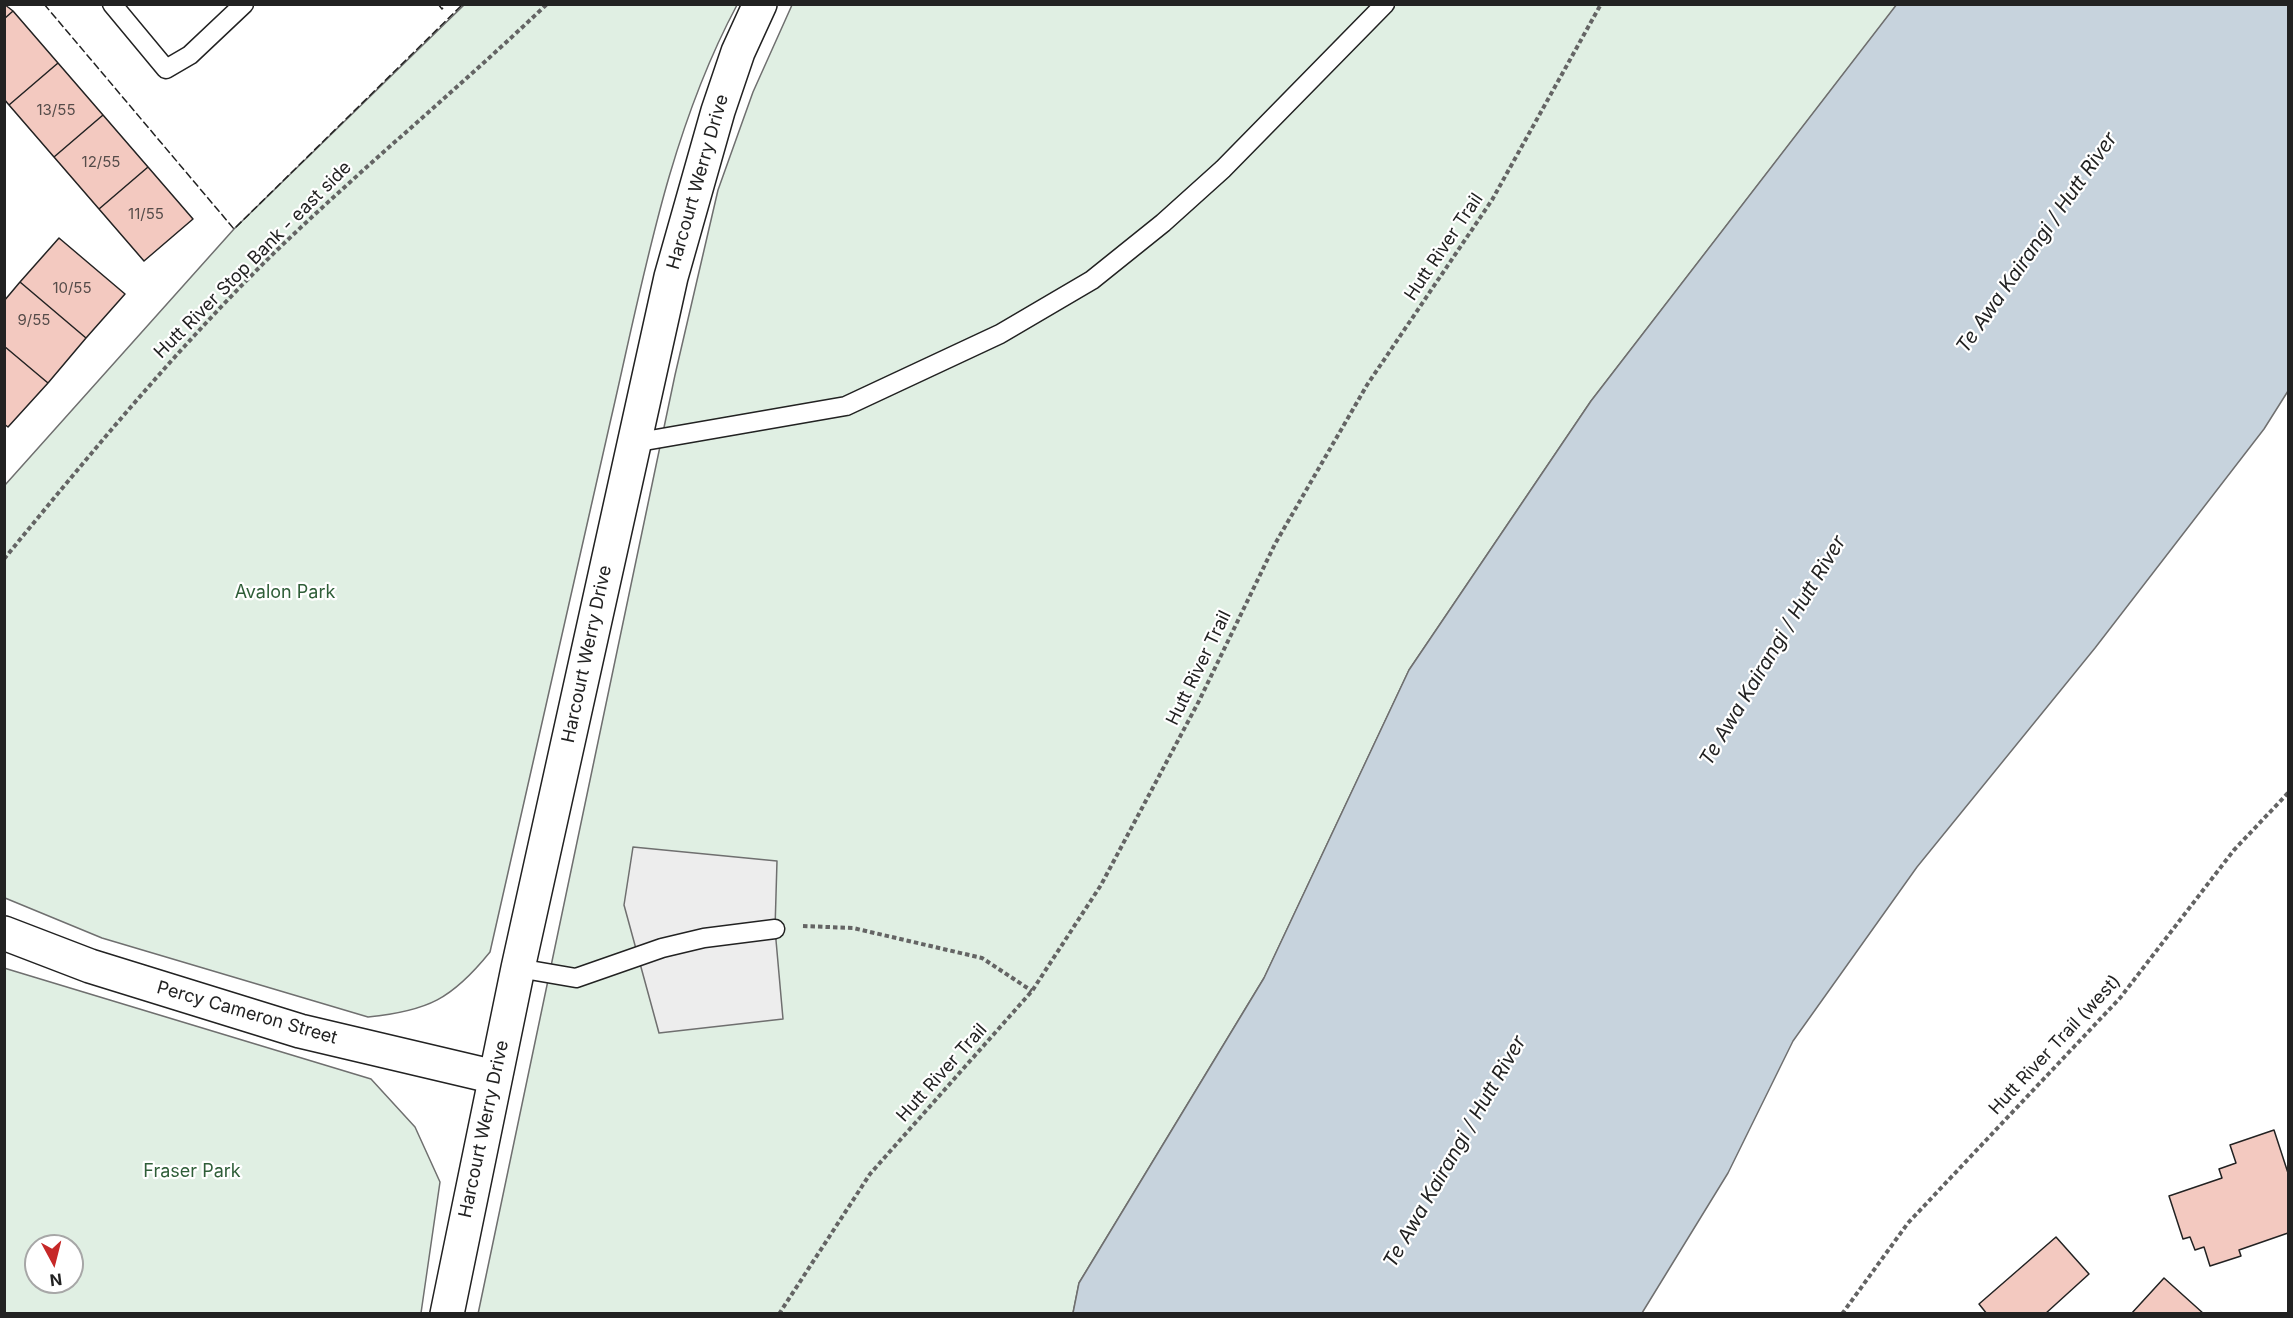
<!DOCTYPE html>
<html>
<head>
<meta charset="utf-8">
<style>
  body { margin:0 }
  #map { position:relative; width:2293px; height:1318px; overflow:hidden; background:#fff; font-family:Inter,sans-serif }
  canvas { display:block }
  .frame { position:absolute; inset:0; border:6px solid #222; pointer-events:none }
  .north { position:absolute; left:24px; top:1234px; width:60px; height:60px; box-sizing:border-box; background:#fff; border:2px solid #a7a7a7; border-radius:50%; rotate:173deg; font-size:16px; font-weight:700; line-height:24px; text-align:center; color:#222 }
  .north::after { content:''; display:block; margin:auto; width:21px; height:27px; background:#c62828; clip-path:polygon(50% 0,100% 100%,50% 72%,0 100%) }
</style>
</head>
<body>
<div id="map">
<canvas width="2293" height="1318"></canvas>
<div class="frame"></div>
<div class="north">N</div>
</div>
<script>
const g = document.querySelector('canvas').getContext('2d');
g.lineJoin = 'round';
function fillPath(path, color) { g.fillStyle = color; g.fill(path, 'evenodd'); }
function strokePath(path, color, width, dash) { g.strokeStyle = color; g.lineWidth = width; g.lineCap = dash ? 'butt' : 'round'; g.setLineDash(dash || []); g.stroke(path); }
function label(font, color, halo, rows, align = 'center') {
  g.font = font + ' Inter,sans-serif'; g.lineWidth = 4.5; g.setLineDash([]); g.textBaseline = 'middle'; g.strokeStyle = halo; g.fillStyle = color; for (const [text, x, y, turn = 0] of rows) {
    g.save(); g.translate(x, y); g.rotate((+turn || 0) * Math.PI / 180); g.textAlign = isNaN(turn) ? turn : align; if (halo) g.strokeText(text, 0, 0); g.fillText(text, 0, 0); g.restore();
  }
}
const green = new Path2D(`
  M464 5H737C668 134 643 281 610 423 570 599 530 776 490 952 452 999 428 1011 368 1017L102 938 5 898V485L234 229Z
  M792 5H1897L1591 401 1409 670 1264 978 1079 1283 1073 1313 478 1314 675 375 718 190 753 92Z
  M4 968 371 1079 415 1127 440 1182 421 1313H5ZM36 1246H72V1282H36Z`);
const parking = new Path2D(`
  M633 847 777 861 775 929 783 1019 659 1033 624 905Z`);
const water = new Path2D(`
  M1897 4 2288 5V391L2264 429 2095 648 1917 867 1793 1041 1728 1173 1642 1313H1073L1079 1283 1264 978 1409 670 1591 401Z`);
const building = new Path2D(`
  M4 4 13 11 4 19Z
  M13 11 58 63 9 105 4 99V19Z
  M58 63 103 115 54 157 9 105Z
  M103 115 148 167 99 209 54 157Z
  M148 167 193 219 144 261 99 209Z
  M59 238 125 294 86 338 20 282Z
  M20 282 86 338 48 383 4 346V301Z
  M4 346 48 383 8 427 4 424Z
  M2274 1130 2288 1173V1233L2239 1250 2241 1256 2210 1266 2204 1247 2195 1250 2190 1237 2183 1239 2169 1196 2222 1178 2219 1169 2236 1163 2230 1145Z
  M2056 1237 2089 1274 2045 1314H1987L1979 1304Z
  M2164 1278 2204 1314H2131Z`);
const path = new Path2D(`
  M4 559C91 453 177 348 275 252 363 167 458 89 547 4
  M803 926 853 928 982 958 1032 991
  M779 1314 870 1174 1032 991 1101 885 1199 701 1275 544 1367 385 1492 200 1601 4
  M1842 1314 1908 1223 2120 998 2234 850 2288 793`);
const lane = new Path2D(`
  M112 4 166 69 190 55 244 4
  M633 443 846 406 1000 334 1092 280 1163 223 1223 169 1385 4
  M518 968 576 978 662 948 704 938 775 929`);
const secondary = new Path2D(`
  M4 933 90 966 300 1031 495 1077
  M447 1314 518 968 671 277 718 111 738 52 760 4`);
const fence = new Path2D(`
  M44 4 234 229 463 4
  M438 4 442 9 446 4`);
const numberNames = [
  ["13/55",56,110],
  ["12/55",101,162],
  ["11/55",146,214],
  ["10/55",72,288],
  ["9/55",34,320]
];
const streetNames = [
  ["Harcourt Werry Drive",698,182,-74],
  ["Hutt River Trail",1444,247,-56],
  ["Hutt River Stop Bank - east side",253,260,-45],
  ["Harcourt Werry Drive",587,654,-78],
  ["Hutt River Trail",1199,668,-64],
  ["Percy Cameron Street",247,1013,16],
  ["Hutt River Trail (west)",2055,1045,-47],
  ["Hutt River Trail",942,1073,-48],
  ["Harcourt Werry Drive",484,1129,-78]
];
const parkNames = [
  ["Avalon Park",285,593],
  ["Fraser Park",192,1172]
];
const waterNames = [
  ["Te Awa Kairangi / Hutt River",2037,243,-55],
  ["Te Awa Kairangi / Hutt River",1773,651,-59],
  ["Te Awa Kairangi / Hutt River",1455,1152,-60]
];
fillPath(green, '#e0efe3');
strokePath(green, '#6f6f6f', 1.5);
fillPath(parking, '#ededed');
strokePath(parking, '#6f6f6f', 1.5);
fillPath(water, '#c7d3dd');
strokePath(water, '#6f6f6f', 1.5);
fillPath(building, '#f3c9c0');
strokePath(building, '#222', 1.5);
strokePath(lane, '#222', 21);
strokePath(secondary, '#222', 36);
strokePath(path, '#646464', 4, [4.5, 3]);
strokePath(lane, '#fff', 18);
strokePath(secondary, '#fff', 33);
strokePath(fence, '#222', 1.5, [8, 3]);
label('15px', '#564c4a', null, numberNames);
label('18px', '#222', '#fff', streetNames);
label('18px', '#2f5e38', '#fff', parkNames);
label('italic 20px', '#222', '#fff', waterNames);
</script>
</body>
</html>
